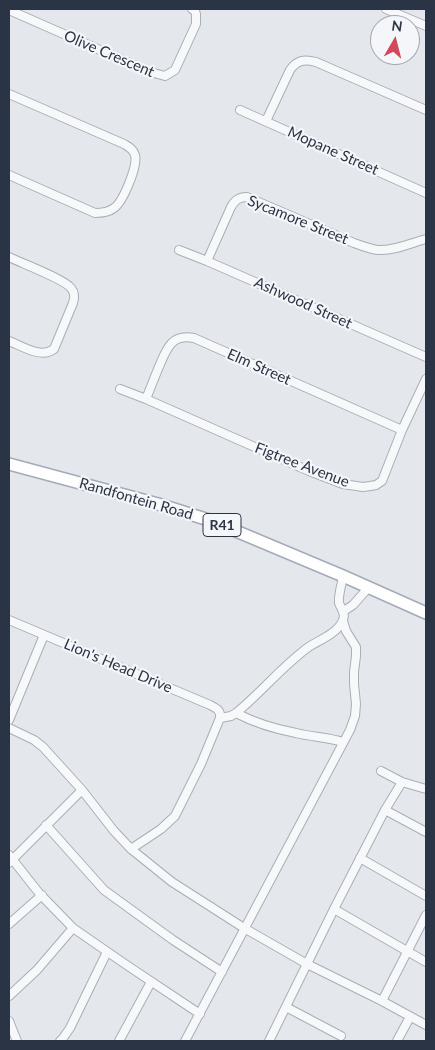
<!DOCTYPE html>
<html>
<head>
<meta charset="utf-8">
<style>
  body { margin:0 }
  #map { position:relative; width:435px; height:1050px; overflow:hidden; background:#e4e7ec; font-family:Lato,sans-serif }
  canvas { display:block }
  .frame { position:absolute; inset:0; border:10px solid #2b3445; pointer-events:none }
  .north { position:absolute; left:370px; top:15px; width:50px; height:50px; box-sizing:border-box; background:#f4f6f9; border:1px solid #a4a8b1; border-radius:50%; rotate:8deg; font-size:14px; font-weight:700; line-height:20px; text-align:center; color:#2b3445 }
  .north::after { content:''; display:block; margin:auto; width:18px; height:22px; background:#d1495b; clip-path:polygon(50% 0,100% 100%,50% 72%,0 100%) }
</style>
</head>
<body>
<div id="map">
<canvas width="435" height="1050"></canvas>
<div class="frame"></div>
<div class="north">N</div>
</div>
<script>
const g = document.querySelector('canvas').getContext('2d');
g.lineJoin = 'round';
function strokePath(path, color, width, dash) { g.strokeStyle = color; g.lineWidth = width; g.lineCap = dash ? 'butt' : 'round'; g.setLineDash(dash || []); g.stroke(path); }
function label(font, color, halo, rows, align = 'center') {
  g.font = font + ' Lato,sans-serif'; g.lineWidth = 4.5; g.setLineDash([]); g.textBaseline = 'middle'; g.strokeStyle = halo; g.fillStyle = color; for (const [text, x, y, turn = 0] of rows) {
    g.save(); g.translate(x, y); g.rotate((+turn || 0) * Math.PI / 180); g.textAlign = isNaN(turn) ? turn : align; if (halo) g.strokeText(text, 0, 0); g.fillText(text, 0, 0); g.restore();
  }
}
const street = new Path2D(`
  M386 9 426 26
  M9 10 150 72 165 76 175 70 196 24V14L195 11 192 9
  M9 94 124 144C129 147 133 149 135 155 138 166 123 202 114 208 109 212 102 213 95 213L9 175
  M240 110 426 193
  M266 121 290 70C297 60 304 59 316 62L426 110
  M179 250 207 261 426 357
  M9 257C21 263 64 279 71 288 75 293 75 297 73 303L54 349C41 359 22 346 9 341
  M207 261 231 207C235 200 239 197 247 197L354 243C362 246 370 249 378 250 394 251 411 243 426 239
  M120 389 146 399 309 471 343 484 363 487 370 486 376 485 382 481 402 430 426 379
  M146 399C150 389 154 379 158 369 166 351 170 333 194 338L402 430
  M344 611 353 605 369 587
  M9 620 210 705C216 708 221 710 220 718
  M236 713C255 723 275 729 296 733 312 737 327 737 343 742
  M220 718 231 716 236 713C262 692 283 665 310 646 320 640 339 632 343 620 346 613 341 609 339 603 338 595 342 584 343 576
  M9 720 44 635
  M9 728 34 740 43 747 82 790 114 831 131 849 172 882 244 928 307 964 382 1001 426 1025
  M381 771 402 782 426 789
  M385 810 426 832
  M46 825 104 890 173 940 222 972
  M131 849 161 829 175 816 201 764 220 718
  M9 855 39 893 73 928 128 966 200 1014
  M360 858 426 896
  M9 863 82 790
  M334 909 426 962
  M9 924 42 895
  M9 996 37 970 73 928
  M382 1001 426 915
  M286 1007 341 1036
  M9 1021 17 1041
  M60 1041 63 1038 70 1028 107 952
  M119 1041 151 982
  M185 1041 350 730 355 716 356 704 354 684V672L356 656V647L346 631 343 621
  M269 1041 334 909 385 810 402 782
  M397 1041 410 1017`);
const primary = new Path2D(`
  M9 464 158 504 212 521 343 576 426 613`);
const shields = [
  [222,525,38]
];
const shieldNames = [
  ["R41",222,525]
];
const streetNames = [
  ["Olive Crescent",109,54,23],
  ["Mopane Street",333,151,24],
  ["Sycamore Street",298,220,22],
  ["Ashwood Street",303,303,24],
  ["Elm Street",259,367,24],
  ["Figtree Avenue",302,465,21],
  ["Randfontein Road",136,499,16],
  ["Lion's Head Drive",118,666,23]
];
strokePath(street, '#a9aeb7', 10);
strokePath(primary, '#a3abb8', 14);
strokePath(street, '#f7f8fa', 8);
strokePath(primary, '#fff', 11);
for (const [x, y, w] of shields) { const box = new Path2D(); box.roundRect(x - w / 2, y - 11.5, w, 23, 4); g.fillStyle = '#f4f6f9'; g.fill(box); strokePath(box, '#2b3445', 1); }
label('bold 14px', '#2b3445', null, shieldNames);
label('15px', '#2b3445', '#f4f6f9', streetNames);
</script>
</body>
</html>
